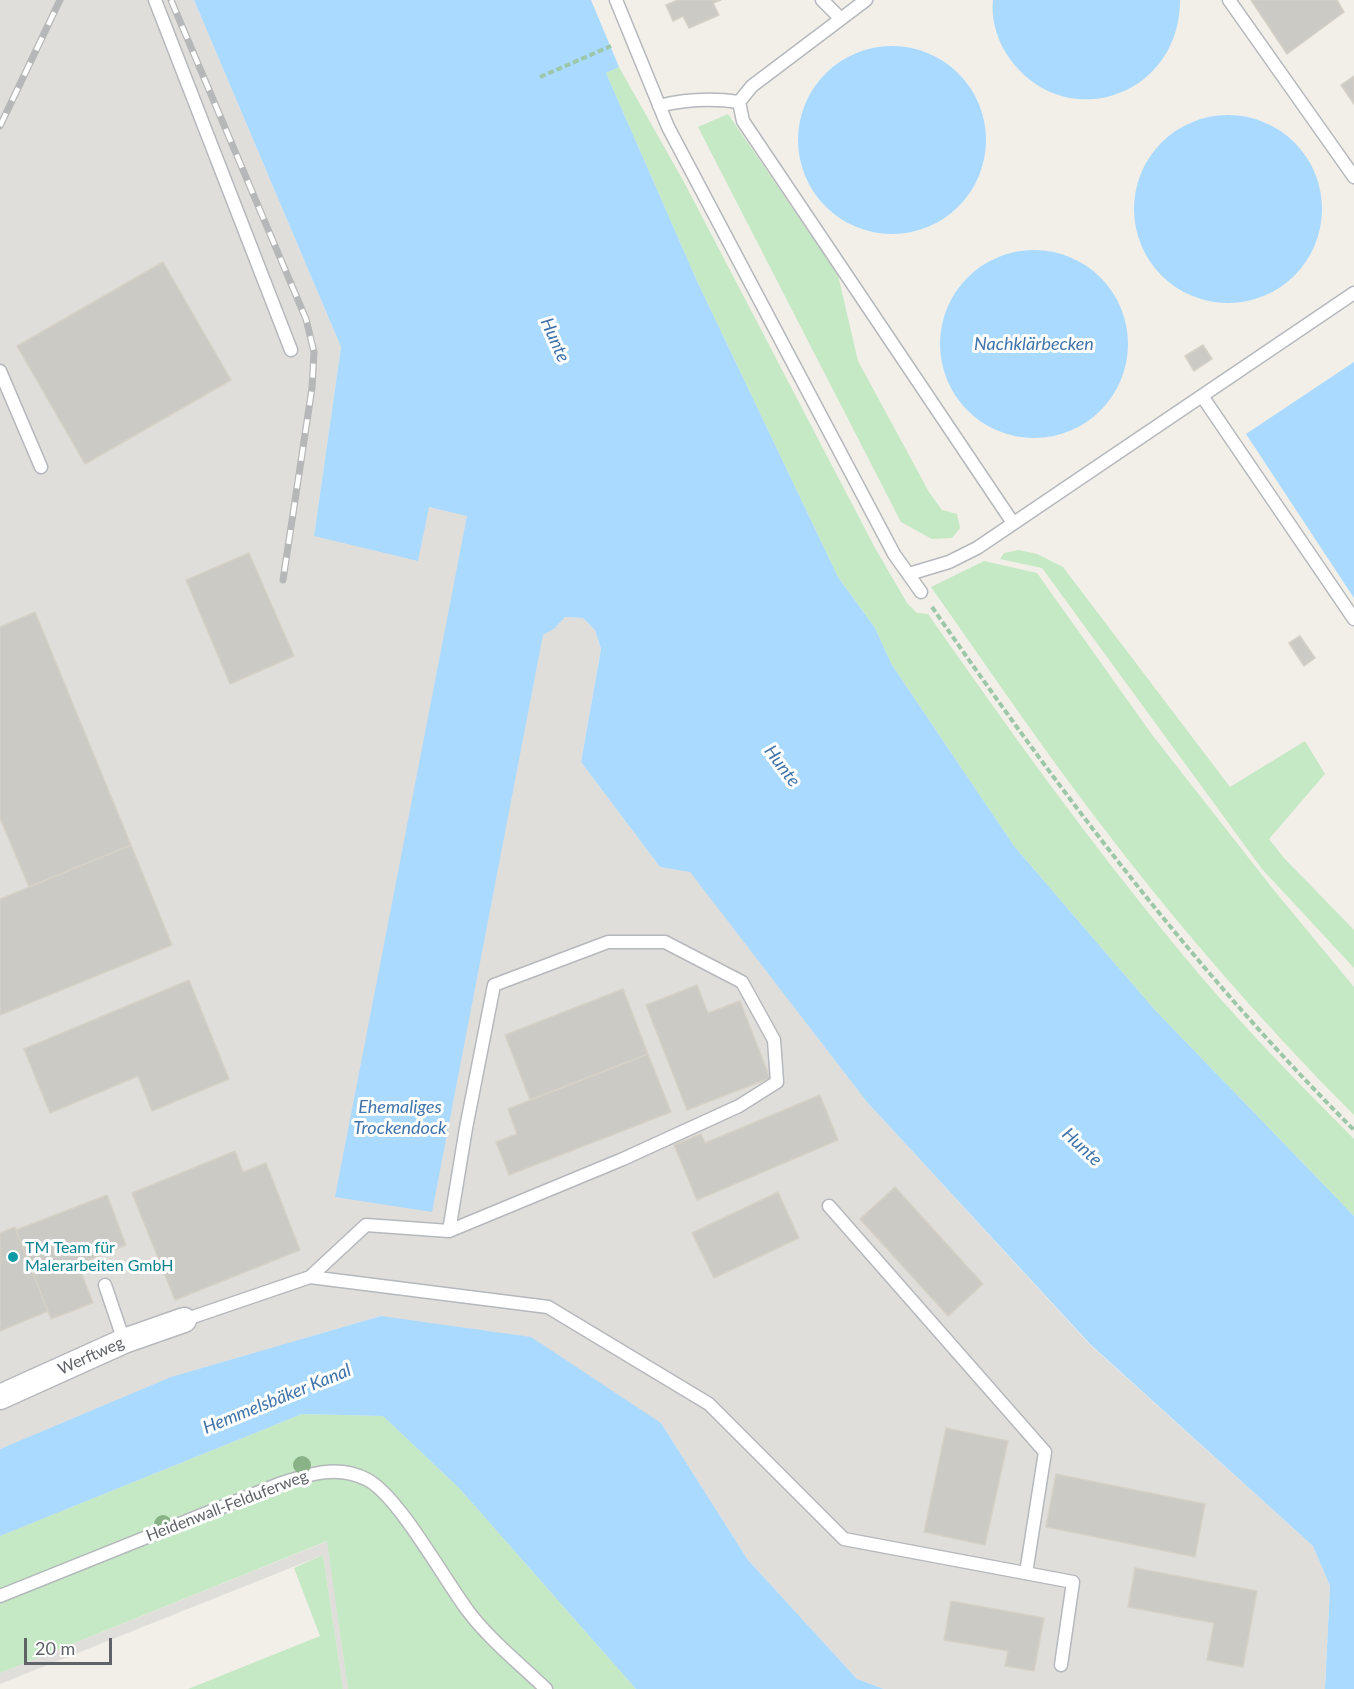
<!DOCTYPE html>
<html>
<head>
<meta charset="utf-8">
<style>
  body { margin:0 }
  #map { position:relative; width:1354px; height:1689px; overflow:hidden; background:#f1efe8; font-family:Lato,sans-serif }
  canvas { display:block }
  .scale { position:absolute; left:24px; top:1638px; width:88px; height:27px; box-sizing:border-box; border:3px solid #5f6368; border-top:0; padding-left:8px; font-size:18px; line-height:21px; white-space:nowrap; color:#5f6368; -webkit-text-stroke:4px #fff; paint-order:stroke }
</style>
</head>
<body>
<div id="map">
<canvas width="1354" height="1689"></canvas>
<div class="scale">20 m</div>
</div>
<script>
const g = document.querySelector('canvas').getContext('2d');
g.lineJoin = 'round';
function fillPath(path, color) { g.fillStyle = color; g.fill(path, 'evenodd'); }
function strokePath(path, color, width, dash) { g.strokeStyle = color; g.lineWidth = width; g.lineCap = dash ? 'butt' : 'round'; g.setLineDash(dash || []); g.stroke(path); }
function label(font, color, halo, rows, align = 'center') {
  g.font = font + ' Lato,sans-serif'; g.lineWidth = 6; g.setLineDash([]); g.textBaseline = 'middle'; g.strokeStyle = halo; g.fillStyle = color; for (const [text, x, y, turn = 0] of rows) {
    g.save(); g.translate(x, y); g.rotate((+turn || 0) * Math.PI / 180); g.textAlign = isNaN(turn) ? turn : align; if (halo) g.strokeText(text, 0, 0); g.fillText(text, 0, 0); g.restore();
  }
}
const industrial = new Path2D(`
  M0 0H194L341 347 314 536 429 507 468 515 555 628 565 617 583 618 595 630 601 649 581 762 660 867 690 871 867 1102 1090 1345 1313 1546 1330 1586 1325 1689H884L857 1679 748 1560 661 1423 381 1316 172 1377 0 1449Z
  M328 1541 348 1689H343L323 1555 0 1684V1673Z`);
const green = new Path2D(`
  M619 67 685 184 875 548 907 603 917 613 928 614C1008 728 1089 842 1178 949 1233 1016 1293 1078 1354 1139V1216L1154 1009 1014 846 892 665 875 628 838 577 697 281 606 73Z
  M728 114 838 275 858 361 929 492 942 510 957 514 960 528 952 538 932 539 901 522 698 127Z
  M1019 550 1037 554 1063 567 1230 787 1305 741 1325 774 1269 839 1284 858 1354 930V968L1262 869 1042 568 1000 559 1004 553Z
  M984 561 1037 573 1153 736 1273 889 1354 987V1115C1260 1021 1172 919 1092 813 1036 739 984 662 931 587Z
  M302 1414 383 1416 459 1488 636 1689H348L327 1541 0 1673V1536Z
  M323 1555 343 1689H188L320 1636 294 1568Z`);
const water = new Path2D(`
  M194 0H591L619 67 606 73 697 281 838 577 875 628 892 665 1014 846 1154 1009 1354 1216V1689H1325L1330 1586 1313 1546 1091 1345 867 1102 690 872 660 867 581 762 601 649 595 630 583 618 565 617 555 628 543 635 432 1212 335 1197 467 516 429 507 418 561 314 536 341 347Z
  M993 0H1180C1180 102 1054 138 1003 48 996 35 991 16 993 0Z
  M798 140a94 94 0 1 1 188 0a94 94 0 1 1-188 0Z
  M1134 209a94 94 0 1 1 188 0a94 94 0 1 1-188 0Z
  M940 344a94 94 0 1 1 188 0a94 94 0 1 1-188 0Z
  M1354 362V598L1246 434Z
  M381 1316 531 1337 661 1423 748 1560 857 1679 884 1689H636L459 1488 383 1416 302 1414 0 1536V1449L171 1377Z`);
const building = new Path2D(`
  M678 0H721L713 3 719 15 689 28 683 16 673 21 666 5Z
  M1251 0H1337L1344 12 1287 54Z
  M1354 76V104L1341 85Z
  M163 262 231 380 85 464 17 346Z
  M1203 345 1212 359 1194 371 1185 356Z
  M249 553 294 656 230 684 186 580Z
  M35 612 131 845 29 887 0 818V627Z
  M1300 636 1315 658 1304 666 1289 643Z
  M131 845 172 945 0 1015V899Z
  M189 980 229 1079 152 1111 138 1076 50 1113 24 1049Z
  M697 985 708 1013 740 1001 770 1078 687 1110 646 1005Z
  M623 989 648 1054 530 1100 505 1035Z
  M648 1054 671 1112 509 1175 496 1142 517 1134 508 1109Z
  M820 1095 838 1140 697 1200 674 1145 701 1134 705 1143Z
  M235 1151 243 1172 266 1163 300 1250 175 1300 132 1193Z
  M895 1187 983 1284 948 1316 860 1219Z
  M778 1192 799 1238 714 1278 692 1233Z
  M107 1195 126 1245 78 1264 93 1303 51 1319 16 1230Z
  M15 1227 48 1311 0 1331V1233Z
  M946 1428 1008 1441 985 1545 924 1532Z
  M1056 1474 1205 1504 1195 1557 1046 1527Z
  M1135 1568 1257 1591 1243 1667 1207 1660 1214 1623 1128 1607Z
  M951 1601 1044 1618 1034 1671 1005 1666 1008 1651 944 1640Z`);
const path = new Path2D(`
  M540 77 611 46
  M932 607C1060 792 1194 970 1354 1130`);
const service = new Path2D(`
  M155 0 291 350
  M616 0 668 127 894 554 921 592
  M822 0 841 19
  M866 0 752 86 739 102 743 121 1013 523
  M1229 0 1354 177
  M659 106C687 99 711 98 739 102
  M0 371 41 467
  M1202 396 1354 619
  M909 574 949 562 977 548 1354 293
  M829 1206 1045 1452 1026 1573
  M310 1277 548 1307 709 1404 844 1539 1073 1582 1061 1665
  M105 1285 124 1341
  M184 1320 310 1277 366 1225 449 1231 623 1159 739 1106 777 1082 774 1040 742 982 665 942H608L494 985 466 1128 449 1231
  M0 1596 279 1484C309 1474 338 1464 368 1480 399 1497 444 1579 468 1611 489 1639 520 1664 546 1689`);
const minor = new Path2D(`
  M0 1397 124 1341 184 1320`);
const rail = new Path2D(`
  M171 0 306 319 314 352 312 388 283 580
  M0 126 60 0`);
const trees = [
  [302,1465],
  [163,1524]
];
const markers = [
  [13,1257,6,"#0f9aa8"]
];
const cultureNames = [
  ["TM Team für",25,1248],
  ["Malerarbeiten GmbH",25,1266]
];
const streetNames = [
  ["Werftweg",91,1356,-24],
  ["Heidenwall-Felduferweg",227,1506,-21]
];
const waterNames = [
  ["Hunte",555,340,66],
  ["Nachklärbecken",1034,344],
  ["Hunte",782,766,53],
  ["Ehemaliges",400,1107],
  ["Trockendock",400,1128],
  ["Hunte",1082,1147,43],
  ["Hemmelsbäker Kanal",277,1399,-22]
];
fillPath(industrial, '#e0deda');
fillPath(green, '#c5e8c5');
fillPath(water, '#aadaff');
fillPath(building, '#cccac5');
strokePath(building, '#d6d1c6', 1.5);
strokePath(service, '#b5b8bc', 15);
strokePath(minor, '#b5b8bc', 27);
strokePath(path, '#9cc7a9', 4, [6, 3]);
strokePath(service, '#fff', 12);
strokePath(minor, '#fff', 24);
strokePath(rail, '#b6b7b8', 7);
strokePath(rail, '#fff', 4.5, [14]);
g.fillStyle = '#89b387';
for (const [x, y] of trees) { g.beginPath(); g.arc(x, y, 9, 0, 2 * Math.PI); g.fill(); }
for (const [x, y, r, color] of markers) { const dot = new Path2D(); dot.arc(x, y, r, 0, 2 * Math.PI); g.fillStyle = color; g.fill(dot); strokePath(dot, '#fff', 2); }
label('16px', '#0d838f', '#fff', cultureNames, 'left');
label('16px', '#5f6368', '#fff', streetNames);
label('italic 18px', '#4174aa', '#fff', waterNames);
</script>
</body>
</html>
